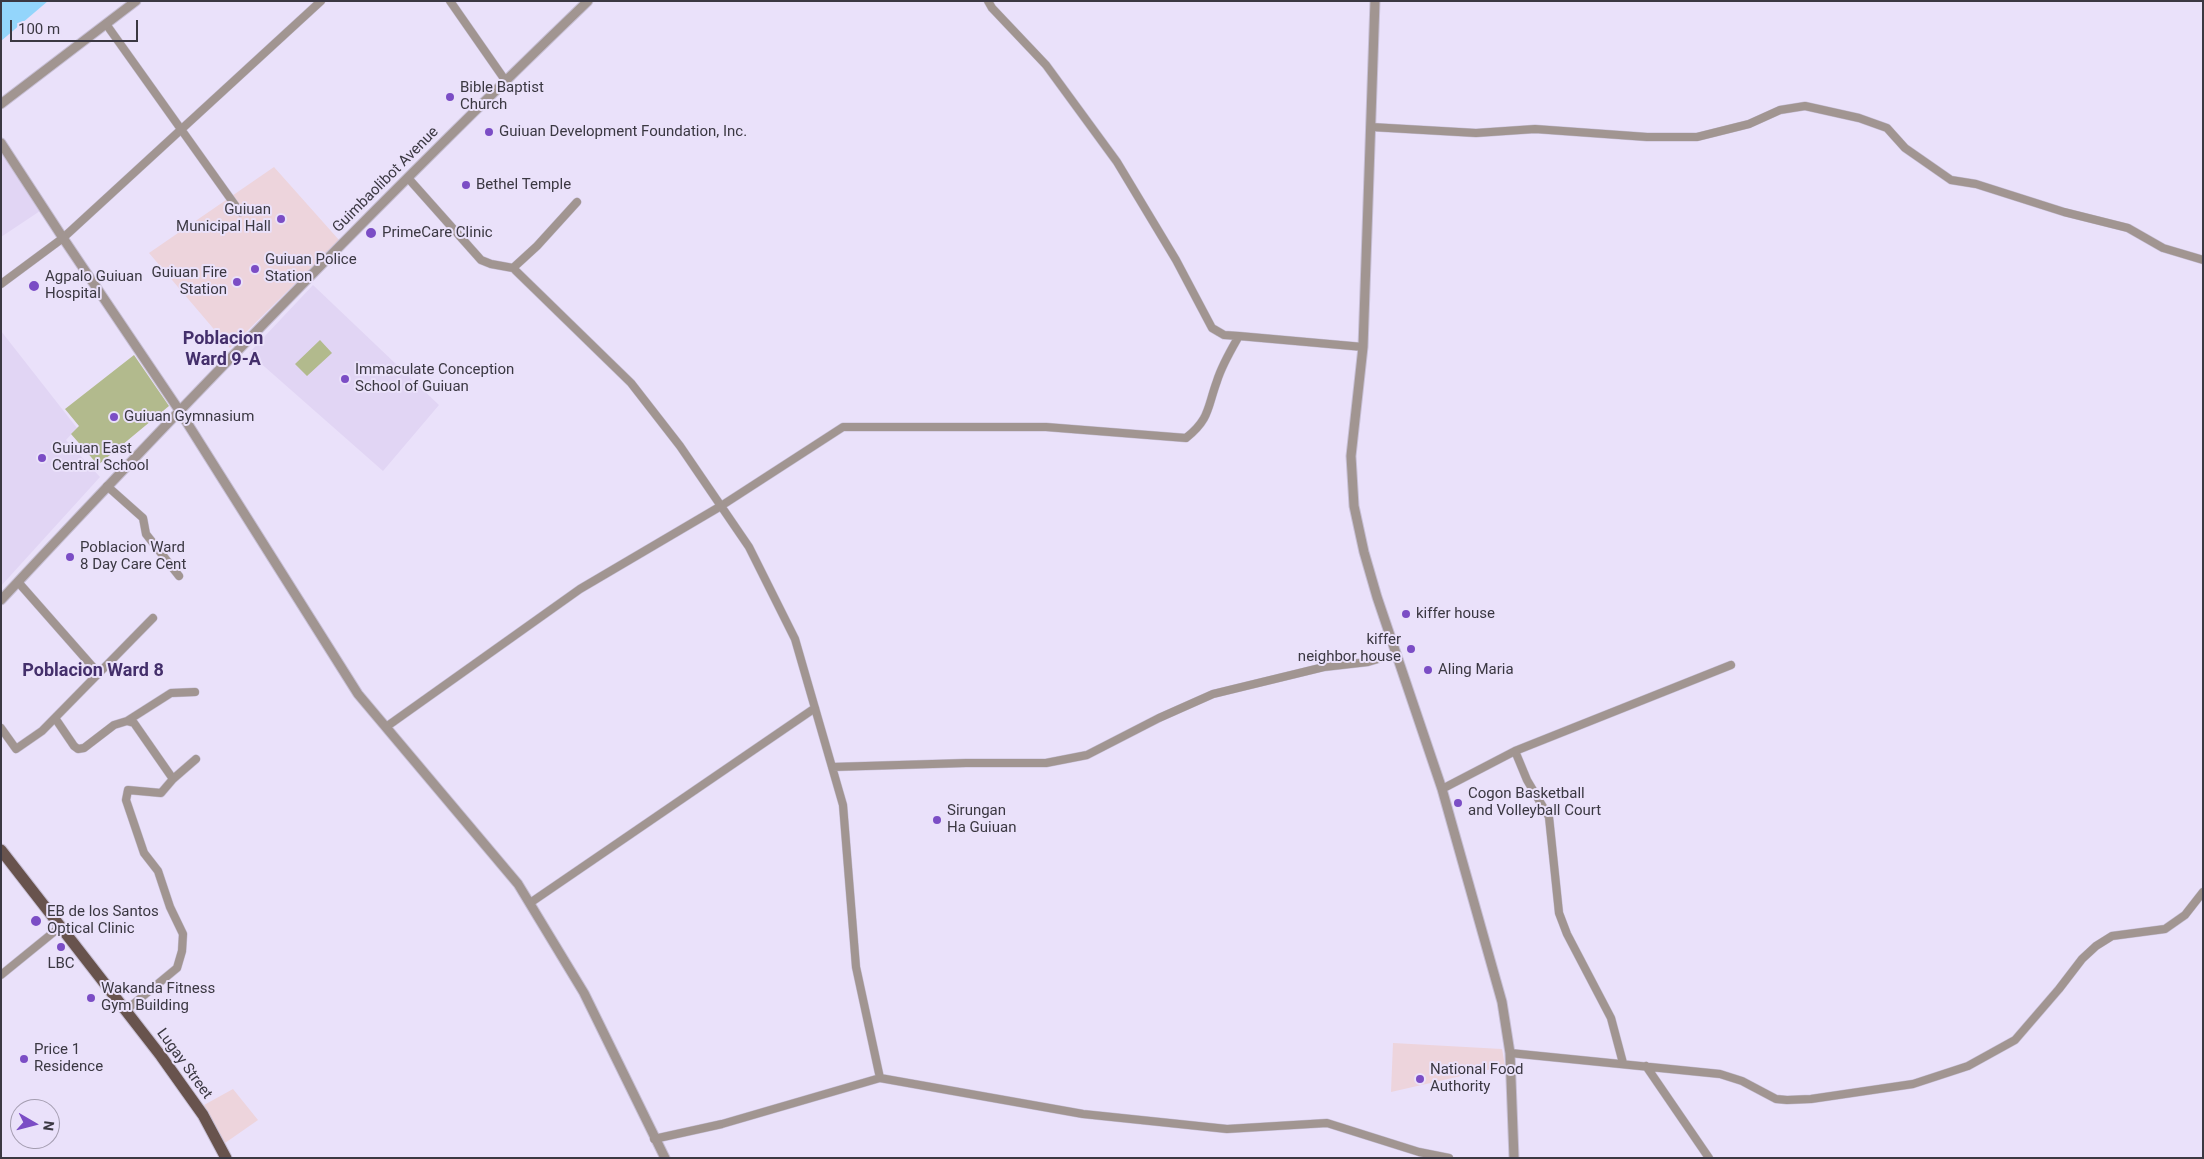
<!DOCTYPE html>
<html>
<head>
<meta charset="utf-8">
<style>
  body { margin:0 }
  #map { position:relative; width:2204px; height:1159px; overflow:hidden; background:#eae1fa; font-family:Roboto,sans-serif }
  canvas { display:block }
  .frame { position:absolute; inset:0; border:2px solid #3b3842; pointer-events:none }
  .north { position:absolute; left:10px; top:1099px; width:50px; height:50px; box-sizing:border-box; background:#eae1fa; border:1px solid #a49db0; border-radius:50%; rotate:98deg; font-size:14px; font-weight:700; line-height:20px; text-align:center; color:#3b3842 }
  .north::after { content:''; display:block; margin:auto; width:18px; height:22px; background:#7b4dc5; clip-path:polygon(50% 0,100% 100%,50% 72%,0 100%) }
  .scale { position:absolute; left:10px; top:20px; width:128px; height:22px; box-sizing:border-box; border:2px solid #3b3842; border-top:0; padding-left:6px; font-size:15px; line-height:18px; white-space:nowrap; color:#3b3842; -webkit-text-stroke:4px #eae1fa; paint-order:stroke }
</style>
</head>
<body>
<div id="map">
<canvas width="2204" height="1159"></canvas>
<div class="frame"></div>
<div class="north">N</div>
<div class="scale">100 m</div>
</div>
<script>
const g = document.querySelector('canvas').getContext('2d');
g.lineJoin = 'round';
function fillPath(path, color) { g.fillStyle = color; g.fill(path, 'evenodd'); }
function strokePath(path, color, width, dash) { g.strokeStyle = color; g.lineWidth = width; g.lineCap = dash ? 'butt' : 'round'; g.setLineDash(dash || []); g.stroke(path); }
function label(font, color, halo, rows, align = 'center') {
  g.font = font + ' Roboto,sans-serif'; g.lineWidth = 4; g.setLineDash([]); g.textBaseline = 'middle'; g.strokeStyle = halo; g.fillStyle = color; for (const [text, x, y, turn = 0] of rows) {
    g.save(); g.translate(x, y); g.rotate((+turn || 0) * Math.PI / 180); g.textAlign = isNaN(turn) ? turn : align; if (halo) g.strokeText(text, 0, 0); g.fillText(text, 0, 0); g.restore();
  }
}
const commercial = new Path2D(`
  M274 167 339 240 230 348 149 253Z
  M1393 1043 1502 1049 1505 1066 1391 1092Z
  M233 1089 258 1120 225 1143 204 1105Z`);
const built = new Path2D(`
  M1 152 40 211 1 237Z
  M313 285 439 405 383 471 249 353Z
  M1 331 77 428 66 440 100 477 1 586Z`);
const green = new Path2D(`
  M320 340 332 353 307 376 295 364Z
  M134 355 169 406 98 465 71 434 79 426 65 409Z`);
const water = new Path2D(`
  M1 1H48L1 41Z`);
const minor = new Path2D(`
  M450 1 505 80
  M988 1 992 8 1046 65 1117 162 1176 260 1212 328 1224 335 1239 336
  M106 24 240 212
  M1371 127 1476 133 1535 129 1647 137H1697L1749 124 1780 110 1805 106 1859 118 1887 128 1905 148 1951 180 1976 184 2064 212 2128 228 2163 248 2203 260
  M408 178 481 260 491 264 513 268 631 383 680 446 749 547 795 639 843 805 856 967 880 1078
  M513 268 537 246 577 202
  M1 284 63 238 321 1
  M107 486 143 518 146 534 179 576
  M18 582 99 674
  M55 718 74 746 78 749 84 748 114 725 127 721 134 723 173 779
  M127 721 171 693 195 692
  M386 727 580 589 721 506 843 427H1046L1186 438C1210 419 1207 408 1217 381 1222 365 1231 350 1239 336L1363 347
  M1 728 16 749 42 731 153 618
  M1515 751 1527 780 1549 817 1559 913 1567 934 1611 1018 1623 1063
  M832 767 966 763H1046L1087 755 1159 718 1213 694 1324 667 1368 662 1395 654
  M1442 789 1515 751 1731 665
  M530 903 815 708
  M1 975 60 927
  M125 1011 177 968 182 951 183 934 170 907 158 871 144 853 126 800 128 790 161 793 173 779 196 759
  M1510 1053 1720 1074 1742 1081 1776 1099 1787 1100 1811 1099 1913 1084 1968 1066 2015 1040 2059 989 2082 959 2096 946 2112 936 2165 929 2185 915 2203 892
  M1646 1066 1709 1158
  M654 1139 722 1124 880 1078 1083 1114 1227 1129 1327 1123 1419 1152 1449 1158`);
const tertiary = new Path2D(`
  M1375 1 1363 347 1351 456 1354 506 1364 552 1377 597 1442 789 1502 1002 1510 1053 1514 1158
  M1 104 136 1
  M1 143 63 238 179 410 358 694 518 884 584 993 665 1158
  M1 600C192 395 386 195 588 1`);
const primary = new Path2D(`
  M1 850 161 1056 203 1115 226 1158`);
const markers = [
  [450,97,5,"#7b4dc5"],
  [489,132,5,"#7b4dc5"],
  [466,185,5,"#7b4dc5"],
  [281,219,5,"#7b4dc5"],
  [371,233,6,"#7b4dc5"],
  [255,269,5,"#7b4dc5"],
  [237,282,5,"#7b4dc5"],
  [34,286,6,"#7b4dc5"],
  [345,379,5,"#7b4dc5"],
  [114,417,5,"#7b4dc5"],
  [42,458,5,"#7b4dc5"],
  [70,557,5,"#7b4dc5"],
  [1406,614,5,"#7b4dc5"],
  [1411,649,5,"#7b4dc5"],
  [1428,670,5,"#7b4dc5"],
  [1458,803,5,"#7b4dc5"],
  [937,820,5,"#7b4dc5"],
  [36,921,6,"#7b4dc5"],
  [61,947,5,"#7b4dc5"],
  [91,998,5,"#7b4dc5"],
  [24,1059,5,"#7b4dc5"],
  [1420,1079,5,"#7b4dc5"]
];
const poiNames = [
  ["Bible Baptist",460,88],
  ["Church",460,105],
  ["Guiuan Development Foundation, Inc.",499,132],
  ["Bethel Temple",476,185],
  ["Guiuan",271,210,"right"],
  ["Municipal Hall",271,227,"right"],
  ["PrimeCare Clinic",382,233],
  ["Guiuan Police",265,260],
  ["Station",265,277],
  ["Guiuan Fire",227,273,"right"],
  ["Station",227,290,"right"],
  ["Agpalo Guiuan",45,277],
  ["Hospital",45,294],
  ["Immaculate Conception",355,370],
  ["School of Guiuan",355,387],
  ["Guiuan Gymnasium",124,417],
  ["Guiuan East",52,449],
  ["Central School",52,466],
  ["Poblacion Ward",80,548],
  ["8 Day Care Cent",80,565],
  ["kiffer house",1416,614],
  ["kiffer",1401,640,"right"],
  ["neighbor house",1401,657,"right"],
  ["Aling Maria",1438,670],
  ["Cogon Basketball",1468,794],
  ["and Volleyball Court",1468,811],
  ["Sirungan",947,811],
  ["Ha Guiuan",947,828],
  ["EB de los Santos",47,912],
  ["Optical Clinic",47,929],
  ["LBC",61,964,"center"],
  ["Wakanda Fitness",101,989],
  ["Gym Building",101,1006],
  ["Price 1",34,1050],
  ["Residence",34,1067],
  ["National Food",1430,1070],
  ["Authority",1430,1087]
];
const streetNames = [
  ["Guimbaolibot Avenue",386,180,-45],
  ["Lugay Street",184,1064,54]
];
const quarterNames = [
  ["Poblacion",223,339],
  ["Ward 9-A",223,360],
  ["Poblacion Ward 8",93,671]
];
fillPath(commercial, '#edd4dc');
fillPath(built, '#e1d5f4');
fillPath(green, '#b2ba8d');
fillPath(water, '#93d5fb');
strokePath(minor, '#c7bfd5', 9);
strokePath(tertiary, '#c7bfd5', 11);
strokePath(primary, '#c7bfd5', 13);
strokePath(minor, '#a19591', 8);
strokePath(tertiary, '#a19591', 9);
strokePath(primary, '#68534d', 11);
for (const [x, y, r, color] of markers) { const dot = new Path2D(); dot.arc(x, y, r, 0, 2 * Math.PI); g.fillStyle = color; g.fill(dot); strokePath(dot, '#eae1fa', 2); }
label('15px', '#3b3842', '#eae1fa', poiNames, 'left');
label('15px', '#3b3842', '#eae1fa', streetNames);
label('bold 18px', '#442f6b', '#eae1fa', quarterNames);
</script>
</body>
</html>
